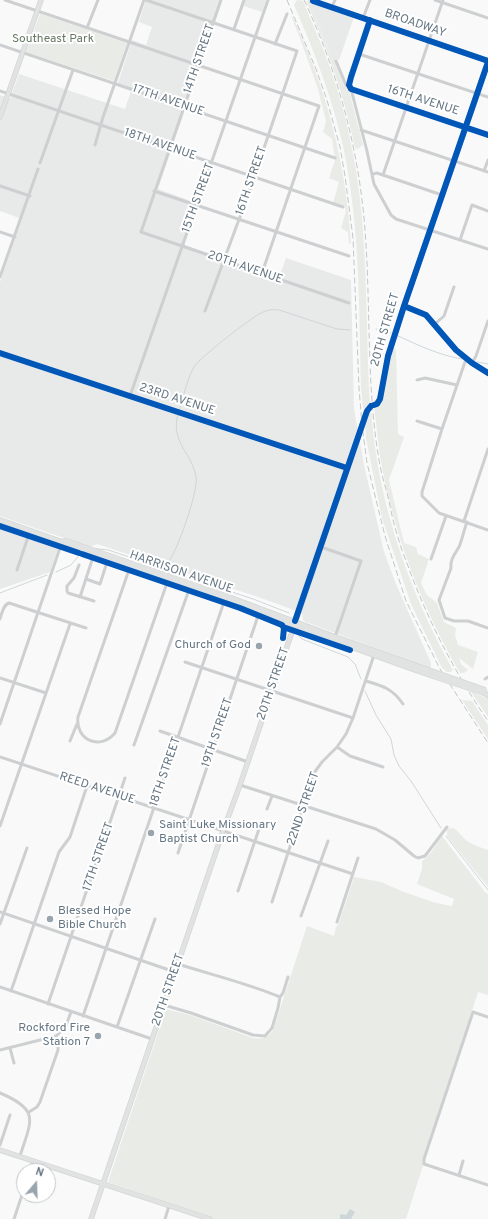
<!DOCTYPE html>
<html>
<head>
<meta charset="utf-8">
<style>
  body { margin:0 }
  #map { position:relative; width:488px; height:1219px; overflow:hidden; background:#f9f9f9; font-family:Overpass,sans-serif }
  canvas { display:block }
  .north { position:absolute; left:16px; top:1163px; width:40px; height:40px; box-sizing:border-box; background:#fff; border:1px solid #c1c8cd; border-radius:50%; rotate:19deg; font-size:11px; font-weight:700; line-height:16px; text-align:center; color:#657683 }
  .north::after { content:''; display:block; margin:auto; width:14px; height:18px; background:#99a4ac; clip-path:polygon(50% 0,100% 100%,50% 72%,0 100%) }
</style>
</head>
<body>
<div id="map">
<canvas width="488" height="1219"></canvas>
<div class="north">N</div>
</div>
<script>
const g = document.querySelector('canvas').getContext('2d');
g.lineJoin = 'round';
function fillPath(path, color) { g.fillStyle = color; g.fill(path, 'evenodd'); }
function strokePath(path, color, width, dash) { g.strokeStyle = color; g.lineWidth = width; g.lineCap = dash ? 'butt' : 'round'; g.setLineDash(dash || []); g.stroke(path); }
function label(font, color, halo, rows, align = 'center') {
  g.font = font + ' Overpass,sans-serif'; g.lineWidth = 4; g.setLineDash([]); g.textBaseline = 'middle'; g.strokeStyle = halo; g.fillStyle = color; for (const [text, x, y, turn = 0] of rows) {
    g.save(); g.translate(x, y); g.rotate((+turn || 0) * Math.PI / 180); g.textAlign = isNaN(turn) ? turn : align; if (halo) g.strokeText(text, 0, 0); g.fillText(text, 0, 0); g.restore();
  }
}
const built = new Path2D(`
  M146 0H222L158 189 199 204 185 242V245L279 278 286 258 351 280 354 409 364 465 384 552 396 584 431 663V669L306 622 303 620 302 613 261 598 97 544 90 547 0 516V282L22 219 0 211V95L10 99 19 74 125 109 131 91 117 86 132 40 146 45 152 27 139 22Z
  M243 0H266L262 12 241 5Z
  M310 2 354 17 339 60 333 59 330 54Z
  M0 525 58 544V548L50 572 0 589Z`);
const green = new Path2D(`
  M297 0 303 1C313 26 325 51 333 77 342 102 348 128 353 154 369 235 365 322 370 405L365 409 363 408 361 388C359 307 360 225 343 146 332 97 314 51 294 5Z
  M306 1 310 2 330 54 335 59 344 84 349 91 363 145 358 149 355 148C345 97 327 48 306 1Z
  M40 14 127 43 114 81 26 52Z
  M291 16 293 17C300 33 307 49 313 65 335 122 347 183 351 243L349 244 348 232 341 228 346 211 345 207 333 203 339 182 329 178 335 160 332 139 323 132 326 121 318 89 300 38Z
  M393 346 396 351 398 434 404 437 389 480 404 543 416 547 418 554 429 559 421 583 427 595 437 603 444 622 456 628 455 635 458 645 478 652 473 669 459 658 461 664 468 670 464 673H460C421 606 393 532 380 456 378 440 376 424 374 407H378L382 400Z
  M371 409C377 500 408 590 453 670L451 672H447L442 668 411 604 382 518 366 438 365 423Z
  M471 692 486 698V696L488 697V717Z
  M462 700 472 701 488 725V739Z
  M453 828C459 831 461 836 466 840 472 845 480 847 488 850V887L447 836V829Z
  M442 836 485 892 488 894V995L478 992 406 1219H213L108 1182 166 1009 190 1015 253 1038C263 1039 268 1038 273 1030L307 926 334 936 336 927 339 923 354 877 381 882 404 892 436 903 452 906 454 899 417 884 422 869V861C431 856 436 844 442 836Z`);
const water = new Path2D(`
  M350 1209 355 1212 351 1219H340V1214L346 1215Z`);
const stream = new Path2D(`
  M376 329 391 333
  M396 335C418 345 438 355 462 359
  M477 362 488 364
  M179 410C184 396 187 379 194 367 200 357 251 318 261 313 267 310 273 309 279 310L337 329 350 330
  M91 548 108 550 154 565 160 566 165 565
  M166 565C176 557 199 489 196 477 192 453 170 442 178 414
  M166 566 168 571 253 599 289 613
  M56 572 71 565 81 553
  M0 593 47 575
  M299 636 302 639 348 657 355 664 361 679
  M365 691 376 715 391 739 394 755 399 766 411 781 441 828
  M446 836 488 890`);
const street = new Path2D(`
  M5 0 319 106 262 273
  M146 0 297 51 247 198 205 311
  M221 0 141 232 349 303
  M435 0 488 18
  M332 7 335 0
  M363 18 370 0
  M370 20 351 77 349 85 351 89 488 135
  M87 28 98 0
  M234 29 244 0
  M275 44 287 14
  M0 45 335 158
  M359 54 488 97
  M336 61 346 85 351 89 367 151 374 184 391 215 396 219 488 249
  M0 91 343 207
  M361 130 488 172
  M95 145 103 117 144 0
  M40 163 73 70
  M484 171 488 160
  M373 174 377 173 442 195
  M383 175 443 0
  M0 186 30 196
  M154 191 349 256
  M0 232 15 237
  M460 240 472 205 488 211
  M0 277 38 169
  M435 324 444 316 454 287
  M0 353 347 468
  M466 359 442 429 422 492V496L439 513 488 530
  M472 363 476 356 488 321
  M417 380 425 378 457 385
  M130 396 268 0
  M417 421 442 429
  M464 521 488 449
  M467 522C464 530 462 540 459 547 455 554 450 559 451 568L439 600 445 618 454 621H468L488 628
  M321 547 361 561 335 637
  M431 559 446 516
  M79 565 74 578 67 586V591L68 593 94 601
  M130 567 78 717C75 740 100 751 115 733L168 580
  M17 570 30 531
  M86 579 100 584 108 559
  M80 597 94 554
  M0 619C2 613 3 605 9 603L86 628
  M185 662 353 718
  M0 678 46 693
  M485 679 488 677
  M366 681C383 686 393 689 403 704
  M0 724 62 542
  M160 731 248 762
  M70 741 77 724
  M134 745 190 587
  M337 747 350 756 383 767
  M0 757 353 874
  M240 785 376 829 395 840 414 856 418 858 425 856 447 827
  M267 809 272 796
  M0 826 70 624
  M178 853 259 613
  M238 891 261 823
  M272 902 314 773 322 762 337 747 346 734 353 718 374 655
  M0 912 175 972
  M301 916 328 841
  M337 922 358 858
  M0 924 27 848
  M178 964C212 975 247 983 280 997
  M0 987 152 1039
  M11 991 59 852 70 837 87 786
  M48 1004 125 778
  M164 1005 191 1013 253 1035 265 1036 272 1028 278 1008 280 997 283 993 288 977
  M83 1016 225 599
  M488 1017 473 1012 424 1159V1164L488 1185
  M117 1027 155 919
  M10 1048 14 1063
  M0 1050 56 1036 65 1028 71 1012
  M0 1093C41 1110 31 1121 20 1156
  M29 1112 37 1107 40 1102 58 1050V1043L56 1036
  M0 1145 10 1115
  M30 1171 33 1161
  M459 1175 463 1161
  M14 1219 24 1189
  M165 1219 169 1206`);
const secondary = new Path2D(`
  M311 0 488 61
  M0 117 41 0
  M404 306 426 315 456 350 472 363 488 373
  M0 1150 210 1219
  M91 1219 223 831 240 785 367 411C369 404 377 406 380 399L388 356 404 306 488 62`);
const primary = new Path2D(`
  M0 520 62 542 66 541 226 596 335 637 431 671
  M62 542 65 545C189 585 310 633 433 676
  M484 693 488 695`);
const rail = new Path2D(`
  M287 0 316 69 327 100 340 147 345 176 353 238 359 388 362 425 367 463 385 536 406 601 440 669 488 743
  M304 0C338 72 359 150 365 230 371 307 366 384 379 460 381 473 385 485 388 497 391 510 393 522 397 534 400 545 404 556 408 566 428 621 455 673 488 721`);
const primaryBridge = new Path2D(`
  M431 671 485 690
  M433 676 484 693`);
const cycleway = new Path2D(`
  M313 1 488 61
  M370 20 351 77 349 85 351 89 488 135
  M404 306 426 315 456 350 472 363 488 373
  M0 353 347 468
  M374 405 377 404 380 399 388 356 404 306 488 62
  M0 526 79 553
  M82 554 240 608 282 625 284 628
  M295 621 367 411 371 406
  M283 638 284 628H286L350 650`);
const markers = [
  [259,646,4,"#99a4ac"],
  [151,833,4,"#99a4ac"],
  [50,919,4,"#99a4ac"],
  [98,1036,4,"#99a4ac"]
];
const streetNames = [
  ["BROADWAY",415,24,19],
  ["14TH STREET",200,59,-71],
  ["17TH AVENUE",168,101,19],
  ["16TH AVENUE",423,101,18],
  ["18TH AVENUE",160,145,19],
  ["16TH STREET",252,181,-71],
  ["15TH STREET",199,198,-70],
  ["20TH AVENUE",245,268,19],
  ["20TH STREET",386,330,-74],
  ["23RD AVENUE",177,400,18],
  ["HARRISON AVENUE",181,573,19],
  ["20TH STREET",274,684,-71],
  ["19TH STREET",218,733,-71],
  ["18TH STREET",166,772,-71],
  ["REED AVENUE",97,789,18],
  ["22ND STREET",304,809,-71],
  ["17TH STREET",99,857,-71],
  ["20TH STREET",169,990,-71]
];
const parkNames = [
  ["Southeast Park",53,40]
];
const poiNames = [
  ["Church of God",251,646],
  ["Saint Luke Missionary",159,826,"left"],
  ["Baptist Church",159,840,"left"],
  ["Blessed Hope",58,912,"left"],
  ["Bible Church",58,926,"left"],
  ["Rockford Fire",90,1029],
  ["Station 7",90,1043]
];
fillPath(built, '#e8e9e9');
fillPath(green, '#e8ebe6');
fillPath(water, '#ced6d9');
strokePath(stream, '#ced6d9', 1);
strokePath(secondary, '#d5d6d7', 5.5);
strokePath(primary, '#d5d6d7', 6);
strokePath(street, '#cecfd0', 3);
strokePath(secondary, '#e1e2e2', 4);
strokePath(primary, '#e1e2e2', 4.5);
strokePath(rail, '#c3c5c6', 1, [6, 3]);
strokePath(primaryBridge, '#d5d6d7', 6, []);
strokePath(primaryBridge, '#e1e2e2', 4.5);
strokePath(cycleway, '#0057b8', 6);
for (const [x, y, r, color] of markers) { const dot = new Path2D(); dot.arc(x, y, r, 0, 2 * Math.PI); g.fillStyle = color; g.fill(dot); strokePath(dot, '#fff', 1.5); }
label('12px', '#657683', '#fff', streetNames);
label('12px', '#687a64', '#fff', parkNames);
label('12px', '#657683', '#fff', poiNames, 'right');
</script>
</body>
</html>
